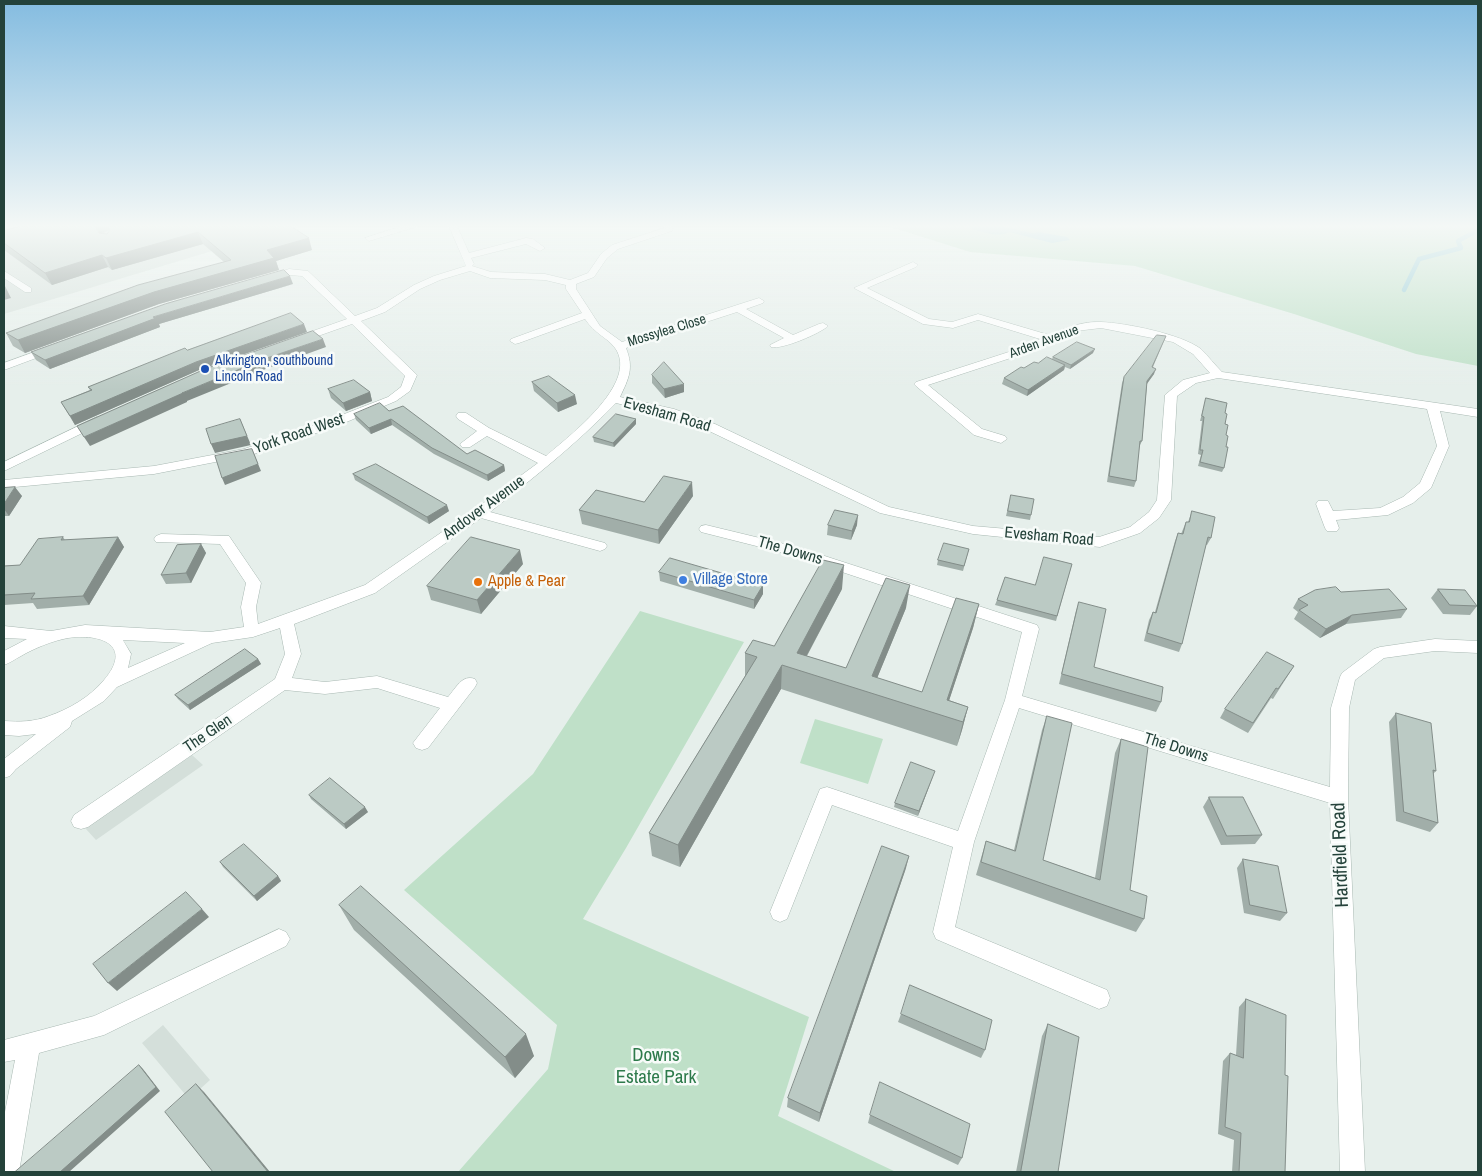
<!DOCTYPE html>
<html>
<head>
<meta charset="utf-8">
<style>
  body { margin:0 }
  #map { position:relative; width:1482px; height:1176px; overflow:hidden; background:#e6efeb; font-family:"Archivo Narrow",sans-serif }
  canvas { display:block }
  .frame { position:absolute; inset:0; border:5px solid #24423a; pointer-events:none }
</style>
</head>
<body>
<div id="map">
<canvas width="1482" height="1176"></canvas>
<div class="frame"></div>
</div>
<script>
const g = document.querySelector('canvas').getContext('2d');
g.lineJoin = 'round';
function fillPath(path, color) { g.fillStyle = color; g.fill(path, 'evenodd'); }
function strokePath(path, color, width, dash) { g.strokeStyle = color; g.lineWidth = width; g.lineCap = dash ? 'butt' : 'round'; g.setLineDash(dash || []); g.stroke(path); }
function label(font, color, halo, rows, align = 'center') {
  g.font = font + ' "Archivo Narrow",sans-serif'; g.lineWidth = 5; g.setLineDash([]); g.textBaseline = 'middle'; g.strokeStyle = halo; g.fillStyle = color; for (const [text, x, y, turn = 0] of rows) {
    g.save(); g.translate(x, y); g.rotate((+turn || 0) * Math.PI / 180); g.textAlign = isNaN(turn) ? turn : align; if (halo) g.strokeText(text, 0, 0); g.fillText(text, 0, 0); g.restore();
  }
}
const built = new Path2D(`
  M4 226H303L275 232 4 314Z
  M192 755 203 765 96 840 85 828Z
  M163 1025 210 1080 189 1099 142 1043Z`);
const green = new Path2D(`
  M887 226H1478V366L1416 354 1294 314 1135 266 970 252Z
  M640 611 744 642 626 848 583 919 809 1017 778 1116 896 1172H458L548 1069 557 1025 404 890 533 774Z
  M815 719 883 739 868 784 800 763Z`);
const water = new Path2D(`
  M971 226H999L1033 233 1039 232 1067 237 1070 240 1052 243 1009 232C998 238 983 232 972 229Z`);
const stream = new Path2D(`
  M1404 290 1419 259 1461 248 1458 241 1478 230`);
const minor = new Path2D(`
  M402 226H419L369 241 365 238Z
  M449 226H457L469 253 526 238 533 239 545 248 540 251 526 244 471 258 474 264 472 266 491 272 545 274 570 280 588 273 601 254 612 245 664 228 663 226H671L673 229 672 231 618 249 607 258 594 277 576 284V289L600 326 622 342 759 298 764 301 763 303 746 309 793 335 819 324 823 323 828 326C821 333 782 350 771 347L770 345 784 338 737 312 626 348C634 368 629 378 620 397L674 409 715 424 889 507 973 526 1099 537 1130 527 1149 512 1157 500 1165 395 1183 380 1210 373 1193 354 1173 342 1101 328 1076 331 1026 353 928 385 982 429 1005 436 1007 439 1001 443 974 435 916 386 914 384 916 382 1018 349 1040 339 978 320 953 328 923 324 854 288 913 262 918 265 916 267 867 288 929 319 952 322 978 314 1049 335C1066 328 1082 321 1101 322 1126 323 1181 334 1201 349 1208 356 1215 365 1222 372L1478 409V417L1440 411 1449 446 1431 488 1413 503 1388 515 1336 520 1339 528 1337 531H1327L1325 528 1316 504 1318 501H1328L1333 511 1380 508 1403 497 1420 483 1437 446 1427 409 1218 378 1196 383 1177 396 1171 500 1159 518 1140 533 1100 547 973 534 880 513 707 430 666 415 616 403C575 445 536 476 490 512L605 543 607 546 605 549 600 551 481 518 375 593 294 624 301 654 292 678 325 682 377 676 448 697C456 688 462 674 475 679L477 683 475 687 428 748 422 750 416 748 413 743 440 708 377 688 325 694 285 690 88 827 81 829 74 827 71 821 74 815 275 679 285 654 280 628 253 637 212 643 117 687 104 701 72 721 70 727 16 769 10 776 4 778V759L36 734 19 736 4 735V721C19 722 34 722 49 716 69 709 90 697 104 680 134 645 100 633 68 638 52 641 35 648 21 656 15 659 10 663 4 665V651L27 639 4 638V626L51 631 85 625 210 632 244 627 241 607 246 583 220 544 156 542 154 539 156 536 161 534 229 536 261 583 256 607 258 624 365 585 474 510 538 463 487 436 470 447H462L460 444 477 431 458 419 456 416 458 413H466L489 428 546 456C568 437 640 383 615 348 608 338 595 334 585 319L519 343 515 344 510 341 511 339 582 313 566 289V285L545 280 490 278 470 271 440 280 420 289 385 312 361 321 417 375 410 391 396 401 337 426 251 455 154 474 4 488V480L154 466 244 449 329 420 388 397 401 387 405 376 352 324 301 342H293L292 340 293 338 347 319 302 276 289 275 268 281 263 278 289 269 308 271 355 316 377 308 414 285 434 276 466 266ZM123 640 185 643 128 668 131 654Z
  M4 271 31 288V292H25L4 278Z
  M51 346 56 349 55 351 4 370V363Z
  M97 417 101 418 103 421 101 424 4 471V462Z
  M706 525 797 547 1037 625 1039 629 1022 696 1330 787 1331 708 1340 677 1342 673 1374 649 1380 647 1435 639 1478 641V653L1435 651 1384 658 1355 680 1349 708 1348 798 1365 1172H1340L1330 803 1019 708 974 842 955 927 1107 990 1110 998 1107 1006 1099 1009 936 939 933 932 953 847 832 805 787 919 780 922 773 919 770 912 820 789 827 787 958 831 1005 700 1022 632 788 554 701 532 699 529 701 526Z
  M279 929 286 932 290 939 286 946 104 1035 39 1053 19 1172H4V1117L15 1060 4 1062V1040L94 1016Z`);
const wall = new Path2D(`
  M138 226H291L312 250 276 261 279 270 159 304 25 353 13 346 6 333 224 262 203 244 112 270 108 267 52 285 4 250V231ZM110 230V231L107 234H102Z
  M293 284 159 324 160 327 50 369 36 360 31 352Z
  M307 332 199 370 75 425 61 402 90 390 88 387 187 350Z
  M1166 336 1153 367 1154 374 1147 384 1142 441 1139 447 1136 481 1134 487 1107 482 1122 383 1124 377Z
  M1093 353 1070 369 1065 367 1064 370 1027 396 1002 384 1004 378 1024 368 1052 359 1053 357Z
  M652 375 684 392 665 398 652 383Z
  M532 382 577 404 558 412 534 391Z
  M328 389 370 392 372 401 346 411 331 398Z
  M1206 398 1225 413 1226 447 1224 468 1222 472 1198 466 1201 455 1198 454 1202 421H1200Z
  M389 411 467 454 504 465 505 471 488 481 434 454 392 425 371 434 356 420 354 414Z
  M636 424 614 447 594 442 593 437Z
  M353 474 449 511 429 524 355 480Z
  M4 488 22 496 9 516H4Z
  M1011 495 1031 515 1030 520 1006 516Z
  M693 496 659 544 582 524 579 510Z
  M1192 511 1211 538 1207 545H1206L1182 644 1179 652 1144 641 1149 620 1153 612H1155L1175 541 1178 533 1181 534 1186 522H1188Z
  M828 525H857L851 540 827 535Z
  M63 537 65 540 118 537 124 547 89 605 37 609 33 603 4 605V566L20 565Z
  M201 544 206 553 191 583 166 584 161 575Z
  M969 549 963 571 937 565 938 560Z
  M523 564 481 614 431 600 427 586Z
  M1072 564 1056 621 995 605 997 600 1035 585Z
  M659 572 763 585V594L754 609 660 581Z
  M842 589 807 656 846 668 906 608 877 678 922 692 979 604 973 628 949 700 968 707 962 730 957 746 781 689 680 867 652 856 649 833 745 676V653L774 646Z
  M1438 589 1477 606 1470 615 1443 614 1431 598Z
  M1341 592 1407 609 1401 618 1346 624 1320 638 1294 619 1298 612 1293 608 1298 599Z
  M1079 602 1094 667 1161 702 1156 712 1059 684 1076 611Z
  M258 659 261 664 190 710 178 699 175 695Z
  M1294 666 1273 699 1271 698 1248 733 1220 718 1225 709Z
  M1396 713 1436 771 1433 774 1438 823 1430 832 1396 821 1389 722Z
  M1047 716 1043 860 1095 878 1115 753 1121 739 1130 890 1144 919 1136 932 976 875 986 841 1014 850 1042 730Z
  M933 776 918 816 894 807 895 803Z
  M309 795 368 812 346 829 311 799Z
  M1209 797 1262 835 1255 844 1221 845 1203 807Z
  M1243 859 1287 913 1280 921 1244 913 1237 868Z
  M220 862 278 876 281 881 257 901 223 867Z
  M906 868 819 1122 787 1107 788 1098Z
  M339 905 534 1056 515 1078 354 930Z
  M1246 999 1285 1075V1172H1232L1234 1140 1218 1134 1223 1061 1230 1053 1236 1055 1239 1007Z
  M901 1014 985 1050 981 1058 898 1022Z
  M1048 1024 1058 1172H1016L1042 1036Z
  M870 1115 962 1158 958 1165 868 1123Z`);
const shadedWall = new Path2D(`
  M95 226H119L102 233 100 236Z
  M198 232 203 244 112 270 106 258Z
  M309 238 312 250 276 261 279 270 159 304 25 353 18 340 267 250Z
  M102 255 108 267 52 285 45 273Z
  M290 276 293 284 159 324 160 327 50 369 45 360 153 317Z
  M4 284 11 298 4 300Z
  M304 324 307 332 199 370 75 425 70 416 196 362Z
  M323 339 326 347 268 368 187 401V402L90 446 84 437 182 393 264 359Z
  M1095 349 1093 353 1070 369 1071 365Z
  M1065 365 1064 370 1027 396 1028 390Z
  M1156 369 1154 374 1145 386 1147 381Z
  M684 384V392L665 398 664 389Z
  M370 392 372 401 346 411 343 403Z
  M575 395 577 404 558 412 557 403Z
  M240 419 251 445 215 453 211 444Z
  M391 419 392 425 371 434 369 428Z
  M636 419V424L614 447 613 443Z
  M252 449 261 471 225 485 222 478Z
  M504 465 505 471 488 481 487 475Z
  M692 482 693 496 659 544 658 530Z
  M15 487 22 496 9 516 4 509V504Z
  M447 505 449 511 429 524 427 517Z
  M858 515 857 525 851 540 852 531Z
  M118 537 124 547 89 605 83 596Z
  M201 544 206 553 191 583 186 573Z
  M520 550 523 564 481 614 477 600Z
  M844 565 842 589 799 670 797 653Z
  M763 585V594L754 609V600Z
  M910 585 906 608 871 693 872 676Z
  M979 604 973 628 944 716 947 700Z
  M1352 615 1346 624 1320 638 1326 629Z
  M258 659 261 664 190 710 188 705Z
  M782 665 781 689 680 867 678 845Z
  M968 707 962 730 957 746 963 722Z
  M935 771 933 776 918 816 919 811Z
  M365 807 368 812 346 829 344 824Z
  M909 856 906 868 819 1122 820 1113Z
  M278 876 281 881 257 901 254 896Z
  M202 909 209 917 117 991 108 983Z
  M526 1034 534 1056 515 1078 505 1057Z
  M139 1065 143 1069 160 1091 69 1172H60Z
  M196 1084 204 1092 270 1172H268Z`);
const building = new Path2D(`
  M21 226H95L99 233 107 234 110 230 108 227 111 226H291L309 238 267 250 274 258 154 292 18 340 6 333 138 285 231 260 198 232 106 258 102 255 45 273 4 243V231Z
  M284 270 290 276 153 317 156 318 45 360 31 352 165 304Z
  M291 313 304 324 196 362 70 416 61 402 92 390 88 387 185 348 187 350Z
  M313 331 323 339 264 359 182 393H183L84 437 77 426 205 369Z
  M1157 335 1166 336 1152 367 1156 369 1147 381 1142 441H1140L1136 481 1109 476 1124 377Z
  M1077 342 1095 349 1071 365 1053 357Z
  M1047 357 1065 365 1028 390 1004 378 1021 367 1024 368 1034 362 1038 363Z
  M664 362 684 384 664 389 652 375Z
  M549 376 575 395 557 403 532 382Z
  M354 380 370 392 343 403 328 389Z
  M1206 398 1227 403 1225 413 1227 414 1225 424 1228 425 1226 435 1228 436 1226 447H1228L1224 468 1200 462 1203 450H1200L1204 417 1202 416Z
  M380 403 389 411 403 406 467 454 475 450 504 465 487 475 432 448 391 419 369 428 354 414Z
  M616 414 636 419 613 443 593 437Z
  M240 419 247 436 211 444 206 429Z
  M252 449 258 464 222 478 215 456Z
  M376 464 447 505 427 517 353 474Z
  M664 476 692 482 658 530 579 510 596 490 644 502Z
  M15 487 4 504V488Z
  M1011 495 1034 499 1031 515 1008 511Z
  M835 510 858 515 852 531 828 525Z
  M1192 511 1215 517 1211 538 1208 537 1205 549 1182 644 1147 633 1153 612 1156 613 1178 533 1183 534 1186 522H1189Z
  M63 537 61 540 118 537 83 596 31 599 35 593 4 595V566L20 565 38 539Z
  M471 537 520 550 477 600 427 586Z
  M944 543 969 549 964 566 938 560Z
  M201 544 186 573 161 575 177 545Z
  M1044 557 1072 564 1057 616 997 600 1005 577 1035 585Z
  M670 558 763 585 754 600 659 572Z
  M823 560 844 565 797 653 846 668 886 578 910 585 872 676 922 692 956 598 979 604 947 700 968 707 963 722 782 665 678 845 649 833 757 657 745 653 753 640 774 646Z
  M1336 587 1341 592 1389 589 1407 609 1352 615 1326 629 1299 610 1308 605 1298 599 1315 590Z
  M1438 589 1465 590 1477 606 1450 605Z
  M1079 602 1106 609 1094 667 1163 687 1161 702 1062 674Z
  M245 649 258 659 188 705 175 695Z
  M1267 652 1294 666 1278 689 1276 688 1253 723 1225 709Z
  M1396 713 1431 723 1436 771 1433 770 1438 823 1404 812Z
  M1047 716 1072 723 1043 860 1100 880 1121 739 1148 747 1130 890 1147 896 1144 919 981 862 986 841 1015 851Z
  M911 762 935 771 919 811 895 803Z
  M330 778 365 807 344 824 309 795Z
  M1209 797H1243L1262 835 1227 836Z
  M244 844 278 876 254 896 220 862Z
  M882 846 909 856 820 1113 788 1098Z
  M1243 859 1278 866 1287 913 1250 905Z
  M361 886 526 1034 505 1057 339 905Z
  M186 892 202 909 108 983 93 964Z
  M910 985 992 1020 985 1050 901 1014Z
  M1246 999 1286 1015 1285 1075 1288 1076 1285 1172H1239L1241 1133 1225 1127 1230 1053 1243 1058Z
  M1048 1024 1079 1037 1058 1172H1021Z
  M139 1065 156 1087 60 1172H15Z
  M880 1082 970 1124 962 1158 870 1115Z
  M196 1084 268 1172H213L165 1112Z`);
const markers = [
  [205,369,5,"#1a4fb4"],
  [683,580,5,"#3f7fe0"],
  [478,582,5,"#e8710a"]
];
const farStreetnames = [
  ["Mossylea Close",667,331,-17],
  ["Arden Avenue",1044,342,-20]
];
const farTransitnames = [
  ["Alkrington, southbound",215,361],
  ["Lincoln Road",215,377]
];
const streetNames = [
  ["Evesham Road",667,415,16],
  ["York Road West",299,434,-19],
  ["Andover Avenue",484,508,-36],
  ["Evesham Road",1049,537,5],
  ["The Downs",790,551,16],
  ["The Glen",208,734,-34],
  ["The Downs",1176,748,17]
];
const shopNames = [
  ["Village Store",693,580]
];
const foodNames = [
  ["Apple & Pear",488,582]
];
const nearStreetnames = [
  ["Hardfield Road",1341,855,-92]
];
const nearParknames = [
  ["Downs",656,1056],
  ["Estate Park",656,1078]
];
fillPath(built, '#d4dfda');
fillPath(green, '#bfe0c8');
fillPath(water, '#8ec9d4');
strokePath(stream, '#8ec9d4', 4.5);
strokePath(minor, '#a8b8b2', 1);
fillPath(minor, '#fff');
fillPath(wall, '#a1aea9');
fillPath(shadedWall, '#838d89');
fillPath(building, '#bbcac4');
strokePath(building, '#838d89', 1);
const sky = g.createLinearGradient(0, 0, 0, 390);
sky.addColorStop(0, '#84bce0');
sky.addColorStop(0.58, '#f4f8f6');
sky.addColorStop(1, '#f4f8f600');
g.fillStyle = sky;
g.fillRect(0, 0, 1482, 390);
for (const [x, y, r, color] of markers) { const dot = new Path2D(); dot.arc(x, y, r, 0, 2 * Math.PI); g.fillStyle = color; g.fill(dot); strokePath(dot, '#f7fbf9', 2); }
label('14px', '#24423a', '#f7fbf9', farStreetnames);
label('14px', '#164399', '#f7fbf9', farTransitnames, 'left');
label('16px', '#24423a', '#f7fbf9', streetNames);
label('16px', '#366cbe', '#f7fbf9', shopNames, 'left');
label('16px', '#c56008', '#f7fbf9', foodNames, 'left');
label('19px', '#24423a', '#f7fbf9', nearStreetnames);
label('19px', '#2d7a4b', '#f7fbf9', nearParknames);
</script>
</body>
</html>
